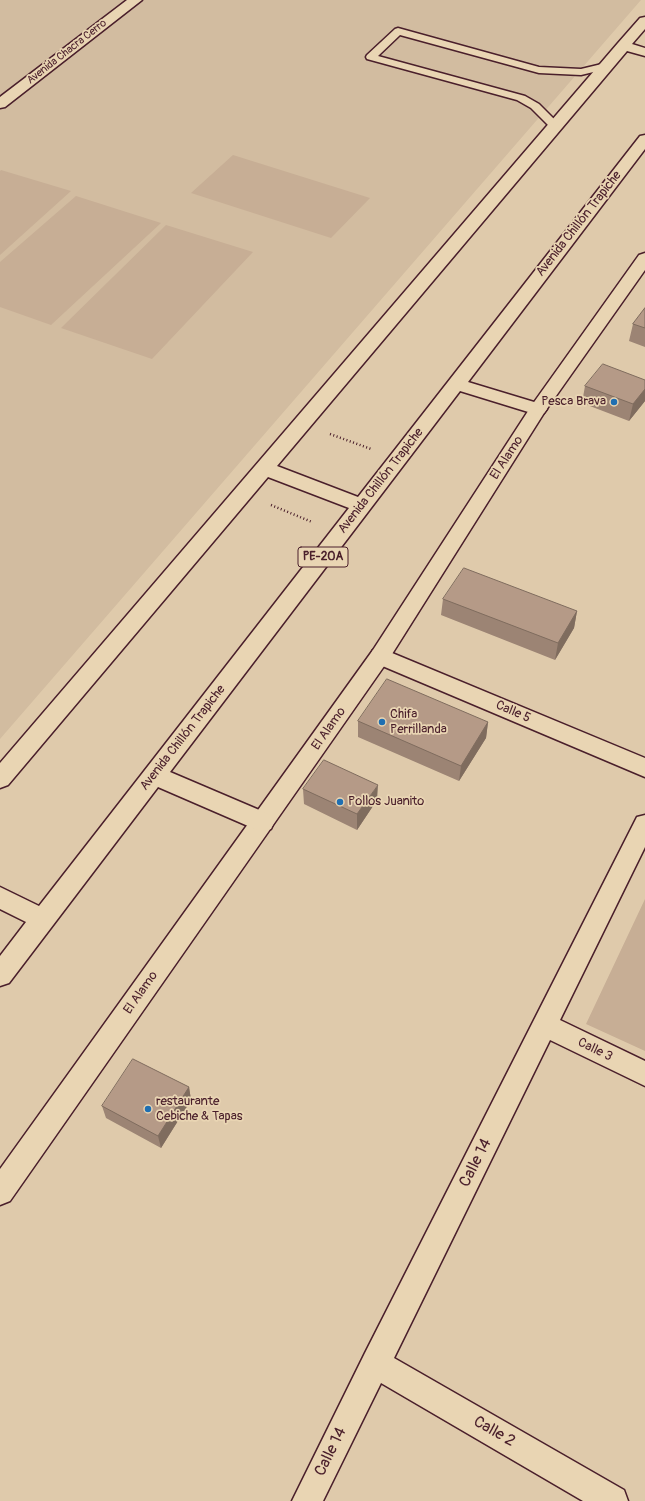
<!DOCTYPE html>
<html>
<head>
<meta charset="utf-8">
<style>
  body { margin:0 }
  canvas { display:block; background:#dfcaab }
</style>
</head>
<body>
<canvas width="645" height="1501"></canvas>
<script>
const g = document.querySelector('canvas').getContext('2d');
g.lineJoin = 'round';
function fillPath(path, color) { g.fillStyle = color; g.fill(path, 'evenodd'); }
function strokePath(path, color, width, dash) { g.strokeStyle = color; g.lineWidth = width; g.lineCap = dash ? 'butt' : 'round'; g.setLineDash(dash || []); g.stroke(path); }
function label(font, color, halo, rows, align = 'center') {
  g.font = font + ' Pangolin,sans-serif'; g.lineWidth = 3.5; g.setLineDash([]); g.textBaseline = 'middle'; g.strokeStyle = halo; g.fillStyle = color; for (const [text, x, y, turn = 0] of rows) {
    g.save(); g.translate(x, y); g.rotate((+turn || 0) * Math.PI / 180); g.textAlign = isNaN(turn) ? turn : align; if (halo) g.strokeText(text, 0, 0); g.fillText(text, 0, 0); g.restore();
  }
}
const built = new Path2D(`
  M0 0H641L0 739Z`);
const green = new Path2D(`
  M233 155 370 198 331 238 191 193Z
  M1 170 71 191 0 255V171Z
  M76 196 161 223 51 325 0 307V262Z
  M166 225 253 252 152 359 61 328Z
  M645 899V1051L586 1024Z`);
const path = new Path2D(`
  M330 434 371 449
  M271 505 312 522`);
const service = new Path2D(`
  M398 28 539 67 581 69 606 63 611 66 610 68 581 75 539 73 400 35 378 56 525 96 539 104 559 124 560 126 559 128H551L531 108 517 100 367 59 366 57 367 55 395 29Z`);
const minor = new Path2D(`
  M127 0H142L5 107 0 108V97Z
  M380 648 645 758V777L373 662 370 656 373 650Z
  M645 815V847L560 1020 645 1061V1086L550 1040 394 1358 624 1490 628 1501H583L381 1383 323 1501H292L365 1353 637 817Z`);
const tertiary = new Path2D(`
  M645 253V270L544 413 387 662 10 1201 0 1205V1169L373 650 532 405 639 255Z`);
const primary = new Path2D(`
  M645 17V29L632 44 645 48V56L627 51 277 466 358 497 640 136 645 135V149L468 382 544 405 547 409 544 413 538 415 460 391 170 772 271 815 274 822 271 829 263 831 255 829 158 787 9 983 0 986V956L26 922 0 909V887L39 906 349 508 268 477 8 785 0 788V763L618 43 640 18Z`);
const wall = new Path2D(`
  M645 308V347L629 341 633 324Z
  M645 380V401L629 421 582 403 585 386Z
  M443 599 577 611 574 628 555 660 441 615Z
  M358 721 488 722 486 738 459 781 358 737Z
  M303 789 377 800 357 830 304 804Z
  M189 1087 191 1100 161 1148 106 1118 102 1106Z`);
const shadedWall = new Path2D(`
  M645 389V401L629 421 633 404Z
  M577 611 574 628 555 660 558 643Z
  M488 722 486 738 459 781 461 766Z
  M378 785 377 800 357 830V814Z
  M189 1087 191 1100 161 1148 158 1136Z`);
const building = new Path2D(`
  M645 308V328L633 324Z
  M603 364 645 380V389L633 404 585 386Z
  M464 568 577 611 558 643 443 599Z
  M387 679 488 722 461 766 358 721Z
  M324 760 378 785 357 814 303 789Z
  M133 1059 189 1087 158 1136 102 1106Z`);
const markers = [
  [614,402,4,"#1f6fb2"],
  [382,722,4,"#1f6fb2"],
  [340,802,4,"#1f6fb2"],
  [148,1109,4,"#1f6fb2"]
];
const farStreetnames = [
  ["Avenida Chacra Cerro",67,52,-38]
];
const shields = [
  [323,557,50]
];
const shieldNames = [
  ["PE-20A",323,557]
];
const streetNames = [
  ["Avenida Chillón Trapiche",579,224,-52],
  ["El Alamo",507,458,-57],
  ["Avenida Chillón Trapiche",381,481,-52],
  ["Calle 5",513,712,23],
  ["El Alamo",329,729,-55],
  ["Avenida Chillón Trapiche",183,738,-52],
  ["El Alamo",141,993,-55],
  ["Calle 3",595,1050,26]
];
const poiNames = [
  ["Pesca Brava",606,402,"right"],
  ["Chifa",390,715],
  ["Perrillanda",390,730],
  ["Pollos Juanito",348,802],
  ["restaurante",156,1102],
  ["Cebiche & Tapas",156,1117]
];
const nearStreetnames = [
  ["Calle 14",476,1163,-63],
  ["Calle 2",494,1432,30],
  ["Calle 14",331,1452,-64]
];
fillPath(built, '#d2bca0');
fillPath(green, '#c7ae95');
strokePath(service, '#4a1f2b', 3);
strokePath(minor, '#4a1f2b', 3);
strokePath(tertiary, '#4a1f2b', 3);
strokePath(primary, '#4a1f2b', 3);
strokePath(path, '#4a1f2b', 2.5, [1, 2.5]);
fillPath(service, '#e9d5b3');
fillPath(minor, '#e9d5b3');
fillPath(tertiary, '#e9d5b3');
fillPath(primary, '#e9d5b3');
fillPath(wall, '#9c8474');
fillPath(shadedWall, '#7f6c5e');
fillPath(building, '#b59a87');
strokePath(building, '#7f6c5e', 1);
for (const [x, y, r, color] of markers) { const dot = new Path2D(); dot.arc(x, y, r, 0, 2 * Math.PI); g.fillStyle = color; g.fill(dot); strokePath(dot, '#e9d5b3', 1.5); }
label('11px', '#4a1f2b', '#e9d5b3', farStreetnames);
for (const [x, y, w] of shields) { const box = new Path2D(); box.roundRect(x - w / 2, y - 10, w, 20, 3); g.fillStyle = '#e9d5b3'; g.fill(box); strokePath(box, '#4a1f2b', 1); }
label('bold 12px', '#4a1f2b', null, shieldNames);
label('13px', '#4a1f2b', '#e9d5b3', streetNames);
label('13px', '#4a1f2b', '#e9d5b3', poiNames, 'left');
label('16px', '#4a1f2b', '#e9d5b3', nearStreetnames);
</script>
</body>
</html>
